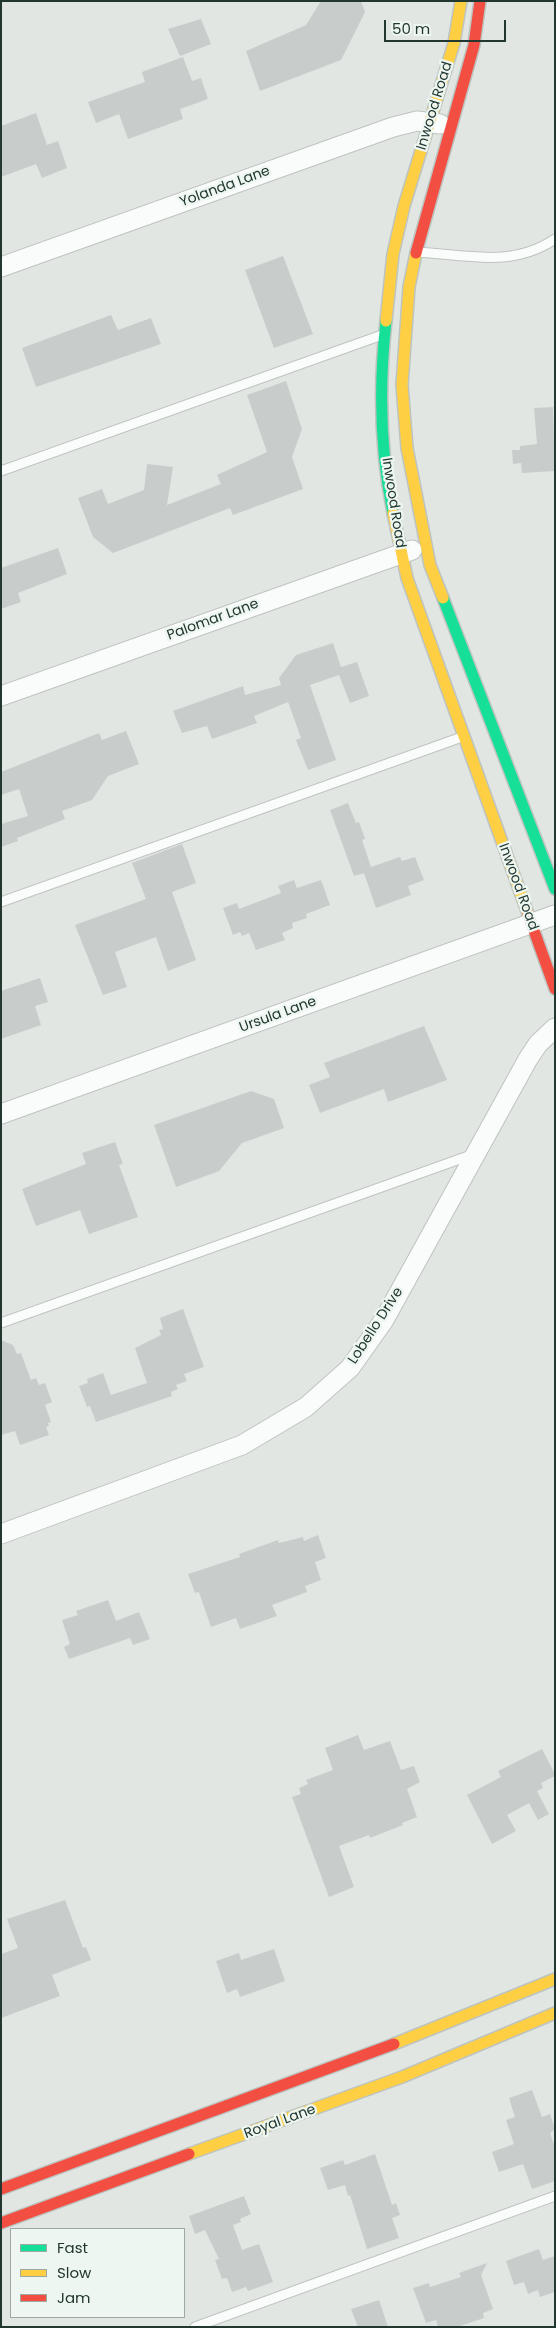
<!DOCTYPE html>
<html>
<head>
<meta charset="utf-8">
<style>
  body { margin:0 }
  #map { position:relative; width:556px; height:2328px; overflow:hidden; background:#e1e6e3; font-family:Poppins,sans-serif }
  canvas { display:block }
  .frame { position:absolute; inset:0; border:2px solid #21372f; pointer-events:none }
  .legend { position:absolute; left:10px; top:2228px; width:175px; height:90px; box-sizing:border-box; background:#eef6f1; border:1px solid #9caaa3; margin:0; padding:6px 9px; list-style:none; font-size:15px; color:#21372f }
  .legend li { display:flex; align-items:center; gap:10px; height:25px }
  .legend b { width:25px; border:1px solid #9caaa3 }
  .scale { position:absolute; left:384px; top:20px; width:122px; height:22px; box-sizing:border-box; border:2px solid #21372f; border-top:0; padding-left:6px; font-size:15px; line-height:18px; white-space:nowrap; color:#21372f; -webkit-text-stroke:4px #eef6f1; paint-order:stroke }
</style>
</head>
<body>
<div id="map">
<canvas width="556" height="2328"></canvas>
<div class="frame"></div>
<ul class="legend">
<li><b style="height:6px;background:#16e098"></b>Fast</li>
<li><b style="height:6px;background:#ffcf43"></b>Slow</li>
<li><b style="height:6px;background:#f24e42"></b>Jam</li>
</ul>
<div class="scale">50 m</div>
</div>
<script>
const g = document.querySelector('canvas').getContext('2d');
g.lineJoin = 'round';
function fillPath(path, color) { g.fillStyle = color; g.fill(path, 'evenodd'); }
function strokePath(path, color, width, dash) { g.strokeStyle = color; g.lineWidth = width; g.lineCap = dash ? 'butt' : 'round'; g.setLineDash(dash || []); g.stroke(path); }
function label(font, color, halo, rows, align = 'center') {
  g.font = font + ' Poppins,sans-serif'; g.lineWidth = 4.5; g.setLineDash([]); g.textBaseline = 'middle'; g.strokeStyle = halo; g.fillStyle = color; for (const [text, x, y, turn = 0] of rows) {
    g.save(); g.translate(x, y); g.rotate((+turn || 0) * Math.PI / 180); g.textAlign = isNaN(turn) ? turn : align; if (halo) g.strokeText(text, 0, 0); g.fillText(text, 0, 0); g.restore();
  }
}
const building = new Path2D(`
  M321 1H361L365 12 341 60 260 91 246 51 306 25Z
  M201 19 211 44 180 56 168 29Z
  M183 57 192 81 201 78 208 99 180 109 183 119 128 139 119 114 96 123 88 102 145 82 142 72Z
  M36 113 47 145 58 141 67 168 42 178 36 164 1 177V126Z
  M283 256 313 334 274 348 245 270Z
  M111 315 118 330 151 318 161 344 36 387 22 348Z
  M286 381 302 429 292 457 303 489 233 515 230 508 113 553 93 537 78 498 102 489 108 504 144 490 147 464 173 467 167 505 221 484 217 475 267 452 247 395Z
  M553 407 555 471 522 473 521 463 513 464 512 450H520V446L537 444 534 408Z
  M58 548 67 574 18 593 21 602 1 609V568Z
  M333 643 341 667 357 662 369 696 350 703 339 675 310 685 336 760 308 770 296 740 301 738 288 702 254 716 257 723 212 739 207 726 182 733 173 711 243 686 245 695 281 685 279 678 296 655Z
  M126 731 139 764 108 776 92 800 62 811 65 819 17 838 18 841 1 847V824L28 816 19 789 1 795V772L99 733 102 740Z
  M348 803 356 823 359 822 365 839 362 840 371 867 400 857 402 861 415 857 424 880 408 886 411 895 376 908 364 873 354 876 330 810Z
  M182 844 196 883 172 892 196 960 168 971 156 937 115 952 127 987 103 995 75 925 146 899 132 863Z
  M294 880 297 888 321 880 330 905 306 914 307 918 292 923 293 928 282 933 285 940 256 950 249 933 242 936 240 932 233 935 223 908 237 903 239 909 281 893 278 886Z
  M40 978 48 1002 35 1006 41 1025 1 1039V991Z
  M424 1026 447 1080 388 1102 384 1089 320 1113 309 1085 330 1077 324 1063Z
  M251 1091 274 1099 284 1128 242 1143 219 1171 176 1187 154 1125Z
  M115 1142 123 1164 119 1165 138 1217 89 1234 80 1210 36 1226 22 1189 86 1164 82 1153Z
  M183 1309 204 1367 184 1374 187 1381 176 1385 178 1389 171 1392 172 1396 96 1422 90 1406 87 1407 79 1386 88 1383 87 1379 103 1373 111 1395 147 1383 135 1348 161 1335 159 1330 163 1329 160 1318Z
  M1 1340 13 1345 17 1354 21 1353 31 1380 36 1378 39 1385 45 1383 52 1402 45 1405 51 1422 48 1423 49 1426 46 1427 49 1435 20 1445 15 1431 1 1435Z
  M318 1535 326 1558 315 1562 321 1580 305 1586 307 1592 272 1605 277 1616 240 1629 236 1618 211 1627 199 1592 195 1593 188 1574 240 1557 239 1554 278 1540 279 1543 303 1537 304 1541Z
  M108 1600 116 1621 139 1612 150 1639 133 1645 130 1638 69 1659 64 1647 70 1644 62 1620 78 1615 76 1611Z
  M358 1735 364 1750 390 1741 401 1770 414 1766 420 1782 407 1789 417 1817 402 1823 403 1825 370 1838 369 1835 339 1846 354 1887 329 1897 292 1797 301 1794 299 1788 308 1784 306 1780 333 1770 325 1748Z
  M542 1749 555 1774V1776L541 1783 543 1788 537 1791 549 1814 538 1820 529 1803 507 1815 516 1831 492 1844 467 1795 501 1777 498 1771Z
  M65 1900 83 1948 86 1947 91 1960 52 1975 60 1996 1 2018V1954L18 1948 7 1919Z
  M274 1949 285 1981 240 1997 237 1989 227 1993 216 1961 239 1953 241 1960Z
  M532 2090 542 2117 550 2114 555 2129 550 2133 555 2147V2181L532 2189 523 2164 499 2172 492 2152 514 2144 506 2120 515 2117 509 2098Z
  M375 2154 392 2205 396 2203 400 2215 392 2218 399 2238 367 2249 350 2195 348 2196 345 2185 328 2190 320 2168 343 2160 345 2165Z
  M244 2196 251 2214 240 2219 241 2222 233 2225 242 2250 259 2244 273 2282 248 2291 246 2287 232 2292 227 2278 222 2279 215 2260 219 2259 205 2230 195 2234 189 2216Z
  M539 2249 543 2260 555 2256V2292L540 2297 538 2290 528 2294 524 2282 514 2285 506 2261Z
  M487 2263 481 2275 493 2309 483 2313 484 2318 457 2327H438L436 2320 426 2323 413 2288 429 2283 430 2287 461 2277 459 2273Z
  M379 2300 388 2327H358L351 2309Z`);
const lane = new Path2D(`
  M418 252C467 255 512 268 555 239
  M1 471 382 335
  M1 902 462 737
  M1 1323 474 1154
  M195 2327 555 2196`);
const street = new Path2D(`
  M1 267 393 127 417 121 440 124
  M1 696 412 550
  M1 1114 555 915
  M1 1534 242 1445 306 1407 350 1368 384 1320 528 1059 538 1044 555 1028`);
const fast = new Path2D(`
  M386 321C379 384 380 451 393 513
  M443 598 555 889`);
const slow = new Path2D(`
  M416 253 409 287 402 385 407 448 430 565 443 598
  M386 321 393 254 404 206 454 43 461 1
  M393 513 407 578 528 914
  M394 2044 555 1979
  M189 2154 402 2077 555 2013`);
const jam = new Path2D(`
  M416 253 474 45 480 1
  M528 914 555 989
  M1 2189 394 2044
  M1 2223 189 2154`);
const streetNames = [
  ["Inwood Road",435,106,-73],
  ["Yolanda Lane",225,187,-20],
  ["Inwood Road",393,503,81],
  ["Palomar Lane",213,620,-20],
  ["Inwood Road",518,887,70],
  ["Ursula Lane",278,1015,-20],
  ["Lobello Drive",376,1326,-57],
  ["Royal Lane",280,2122,-20]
];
fillPath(building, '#c8cdcb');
strokePath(lane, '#bec3c0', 11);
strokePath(street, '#bec3c0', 21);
strokePath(fast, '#bdc4c0', 14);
strokePath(slow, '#bdc4c0', 14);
strokePath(jam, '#bdc4c0', 14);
strokePath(lane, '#fafbfb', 9);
strokePath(street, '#fafbfb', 19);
strokePath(fast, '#16e098', 11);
strokePath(slow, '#ffcf43', 11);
strokePath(jam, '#f24e42', 11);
label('14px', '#21372f', '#eef6f1', streetNames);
</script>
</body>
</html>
